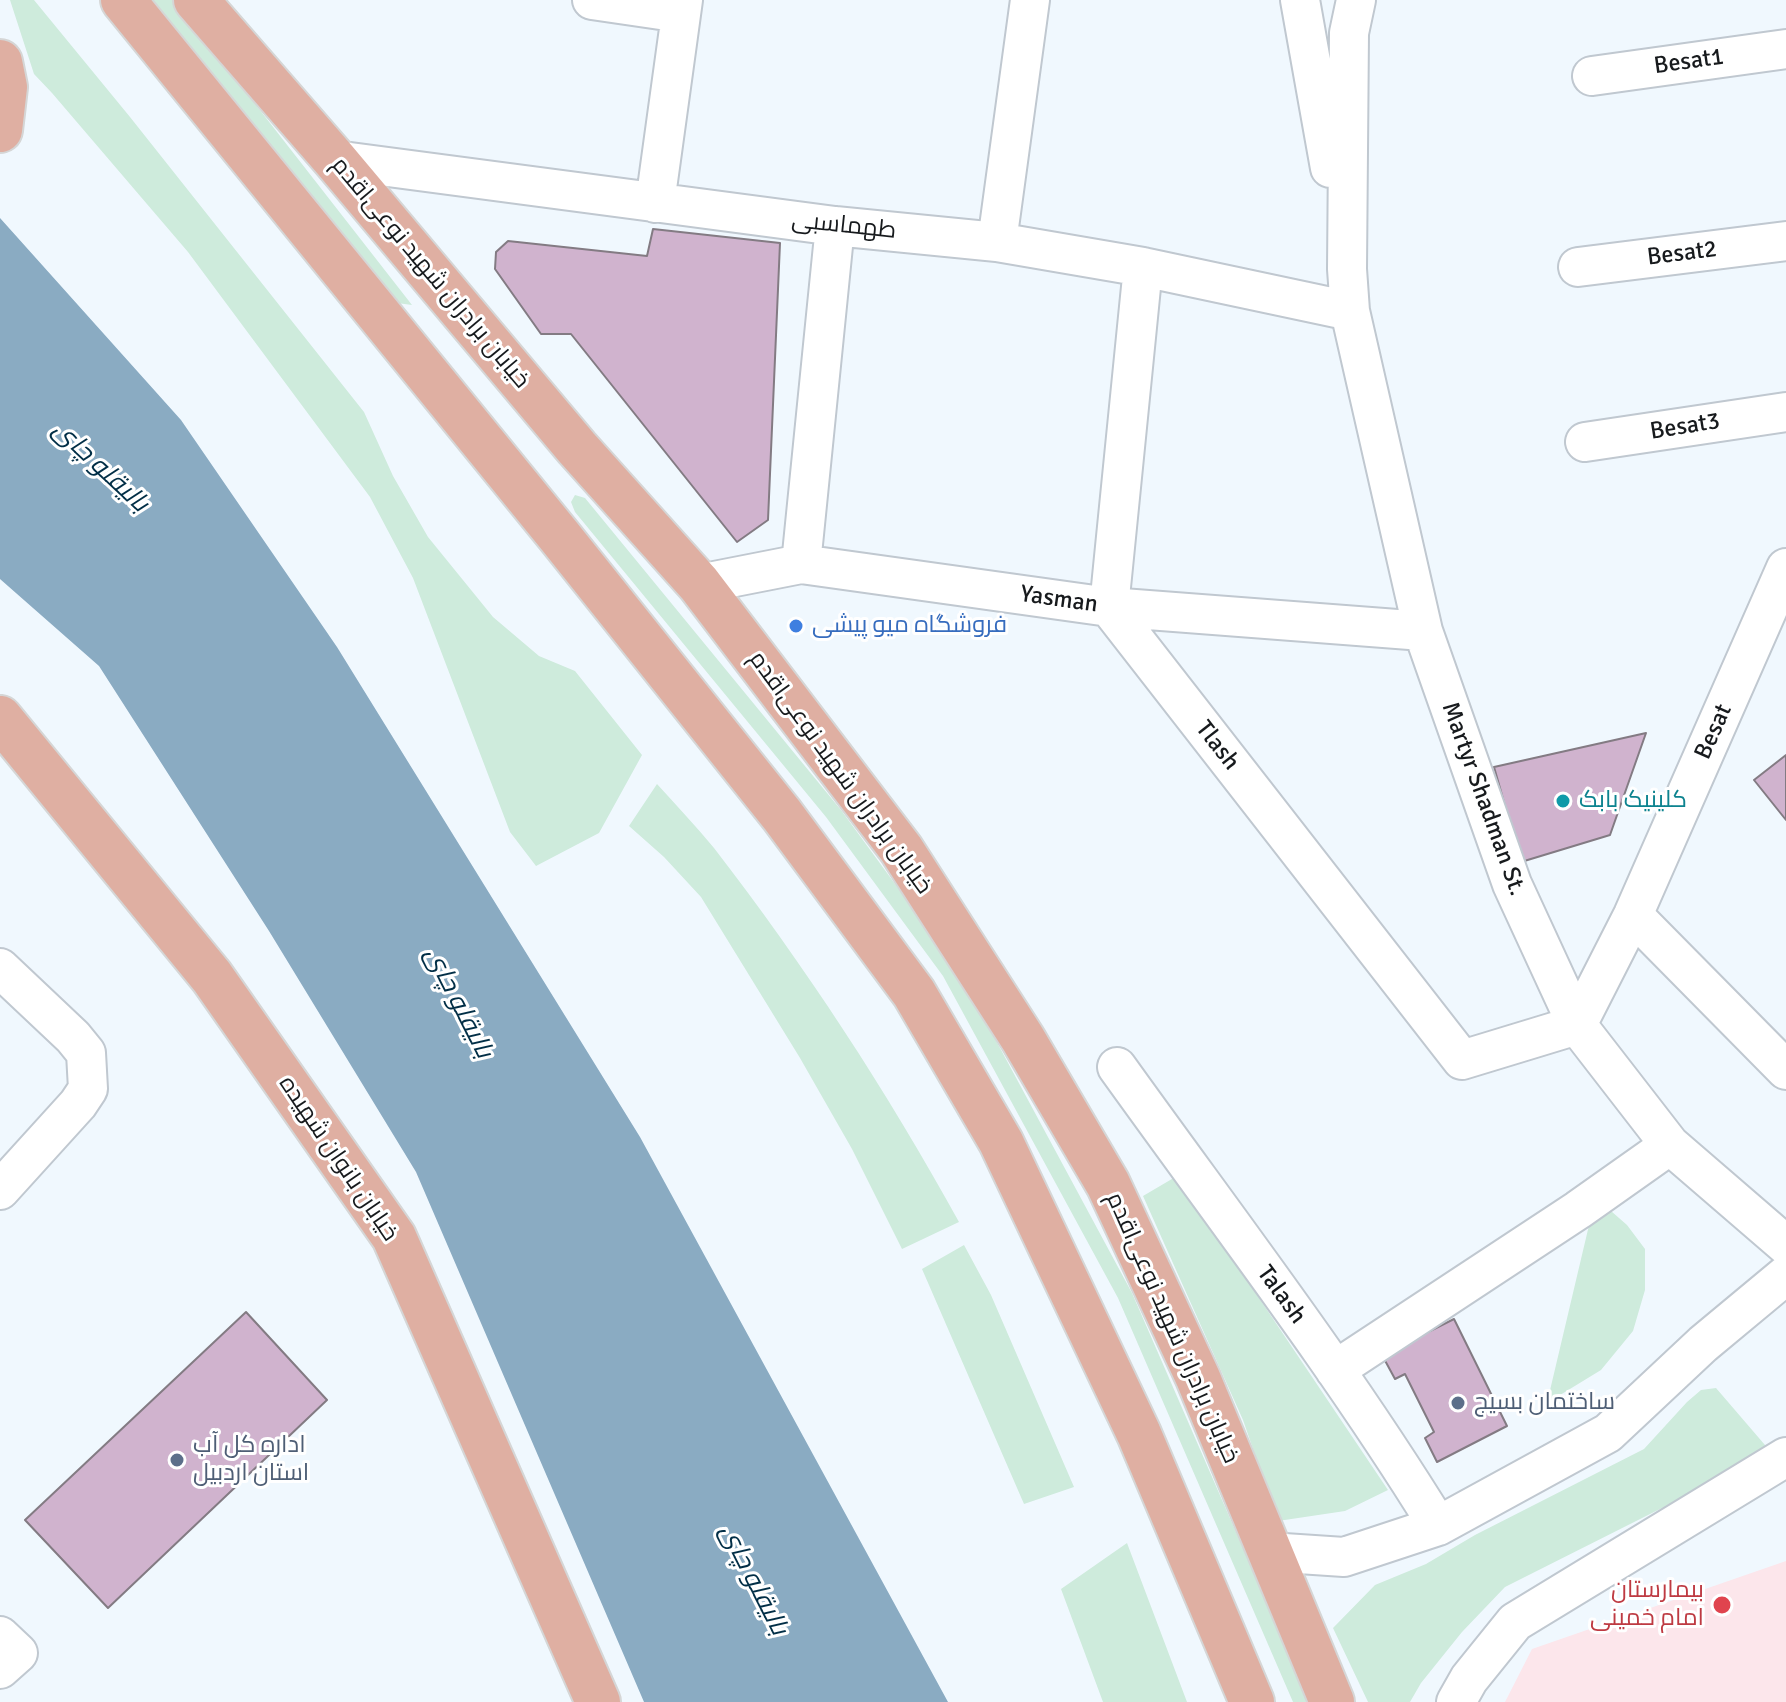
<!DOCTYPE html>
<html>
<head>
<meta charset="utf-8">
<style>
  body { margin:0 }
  canvas { display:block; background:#f0f8fe }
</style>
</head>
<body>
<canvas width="1786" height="1702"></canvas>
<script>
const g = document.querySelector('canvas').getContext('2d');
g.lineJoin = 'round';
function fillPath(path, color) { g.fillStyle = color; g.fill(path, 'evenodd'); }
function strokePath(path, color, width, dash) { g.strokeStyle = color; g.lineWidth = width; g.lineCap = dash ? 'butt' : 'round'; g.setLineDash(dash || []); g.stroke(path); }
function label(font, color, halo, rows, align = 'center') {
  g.font = font + ' Signika,Cairo,sans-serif'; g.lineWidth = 6; g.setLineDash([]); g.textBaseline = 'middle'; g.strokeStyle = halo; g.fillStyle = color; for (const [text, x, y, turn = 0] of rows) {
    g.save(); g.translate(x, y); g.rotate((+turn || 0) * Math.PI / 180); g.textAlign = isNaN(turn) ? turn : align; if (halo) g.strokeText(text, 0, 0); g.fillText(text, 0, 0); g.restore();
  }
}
const medical = new Path2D(`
  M1786 1561V1702H1505L1532 1649Z`);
const green = new Path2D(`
  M10 0H34L130 117 364 412 393 476 428 537 493 617 539 656 575 671 642 755 599 833 536 866 510 832 413 578 370 497 188 252 52 93 34 74Z
  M149 0H174L412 305 397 303Z
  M575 495 585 498 841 810 958 970 1132 1293 1310 1702H1293L1118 1298 943 976 826 817 575 512 571 502Z
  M657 784C676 805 696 826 714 848 805 966 887 1091 959 1222L902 1249 852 1149 800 1058 701 897 664 857 629 826Z
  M1177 1176 1388 1490 1345 1511 1278 1521 1243 1420 1143 1196Z
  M1611 1211 1627 1225 1645 1249V1290L1633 1331 1601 1370 1547 1403 1590 1221Z
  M964 1245 991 1295 1074 1487 1024 1504 922 1269Z
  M1716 1388 1777 1459 1660 1509 1505 1587 1462 1632 1421 1683 1410 1702H1368L1333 1628 1375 1585 1426 1564 1475 1535 1644 1449 1687 1402 1701 1390Z
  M1127 1543 1187 1702H1103L1061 1589Z`);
const water = new Path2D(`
  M0 218 181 420 337 647 640 1137 948 1702H644L416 1172 269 931 99 666 0 579Z`);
const building = new Path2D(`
  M653 229 780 243 768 520 737 542 571 334H541L495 269 496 252 508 241 647 256Z
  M1646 733 1610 835 1521 862 1494 767Z
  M1786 755V820L1754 780Z
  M246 1312 327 1400 108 1608 25 1520Z
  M1454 1319 1507 1426 1437 1462 1425 1438 1434 1432 1405 1374 1395 1379 1382 1355Z`);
const minor = new Path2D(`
  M592 0 681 13
  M1300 0 1330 168
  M1356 0 1349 33 1347 269 1350 311 1423 631 1512 884 1577 1025 1670 1145 1786 1245
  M1592 76 1786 49
  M335 160 835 226 997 242 1143 267 1350 311
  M655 203 683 0
  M997 242 1030 0
  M1143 267 1109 607 1462 1060 1577 1025 1633 915 1786 568
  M1578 267 1786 241
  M1585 442 1786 412
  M801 564 835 226
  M699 584 801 564 1109 607 1423 631
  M1633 915 1786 1070
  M0 968 73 1037 86 1053 88 1089 78 1104 0 1190
  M1117 1067C1226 1219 1340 1367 1438 1526
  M1335 1370 1578 1210 1670 1145
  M1269 1552 1344 1557 1438 1526 1608 1433 1703 1344 1786 1275
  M0 1636 18 1653 0 1669
  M1456 1702 1469 1679 1515 1622 1786 1457`);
const major = new Path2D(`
  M123 0 560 537 782 815 914 993 1001 1142 1139 1434 1252 1702
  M196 0 335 160 577 448 699 584 901 849 1023 1039 1108 1184 1198 1378 1332 1702
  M0 62 5 87 0 130
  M0 718 212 977 394 1237 598 1702`);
const markers = [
  [796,626,8,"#3f7fe0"],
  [1563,801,8,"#0f9aa8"],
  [1458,1403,8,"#5c6f8a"],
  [177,1460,8,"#5c6f8a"],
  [1722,1605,10,"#e0444e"]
];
const streetNames = [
  ["Besat1",1689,62,-8],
  ["طهماسبی",844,226,6],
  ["Besat2",1682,254,-7],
  ["خیابان برادران شهید نوعی‌اقدم",430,273,50],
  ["Besat3",1685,427,-9],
  ["Yasman",1059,600,8],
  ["Besat",1714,732,-66],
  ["Tlash",1217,746,52],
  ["خیابان برادران شهید نوعی‌اقدم",840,773,54],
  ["Martyr Shadman St.",1483,799,70],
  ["خیابان بانوان شهیده",338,1159,56],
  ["Talash",1281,1295,54],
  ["خیابان برادران شهید نوعی‌اقدم",1172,1328,66]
];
const shopNames = [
  ["فروشگاه میو پیشی",812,626]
];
const cultureNames = [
  ["کلینیک بابک",1579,801]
];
const serviceNames = [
  ["ساختمان بسیج",1474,1403],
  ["اداره کل آب",193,1446],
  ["استان اردبیل",193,1474]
];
const healthNames = [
  ["بیمارستان",1704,1591],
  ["امام خمینی",1704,1619]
];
const waterNames = [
  ["بالیقلو چای",100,467,43],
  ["بالیقلو چای",458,1003,63],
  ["بالیقلو چای",753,1580,63]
];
fillPath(medical, '#fce6eb');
fillPath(green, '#ceebdc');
fillPath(water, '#8aabc2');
fillPath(building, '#d0b3ce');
strokePath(building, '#837b83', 2);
strokePath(minor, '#c0c8d0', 42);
strokePath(major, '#d5d6d6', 48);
strokePath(minor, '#fff', 38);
strokePath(major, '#dfafa2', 44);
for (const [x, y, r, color] of markers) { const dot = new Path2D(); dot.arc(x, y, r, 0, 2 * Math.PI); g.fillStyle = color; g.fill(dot); strokePath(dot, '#fff', 3); }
label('24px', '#171a1d', '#fff', streetNames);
label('24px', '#366cbe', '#fff', shopNames, 'left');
label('24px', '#0d838f', '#fff', cultureNames, 'left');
label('24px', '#4e5e75', '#fff', serviceNames, 'left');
label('24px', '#be3a42', '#fff', healthNames, 'right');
label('italic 26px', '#012e46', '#fff', waterNames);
</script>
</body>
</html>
